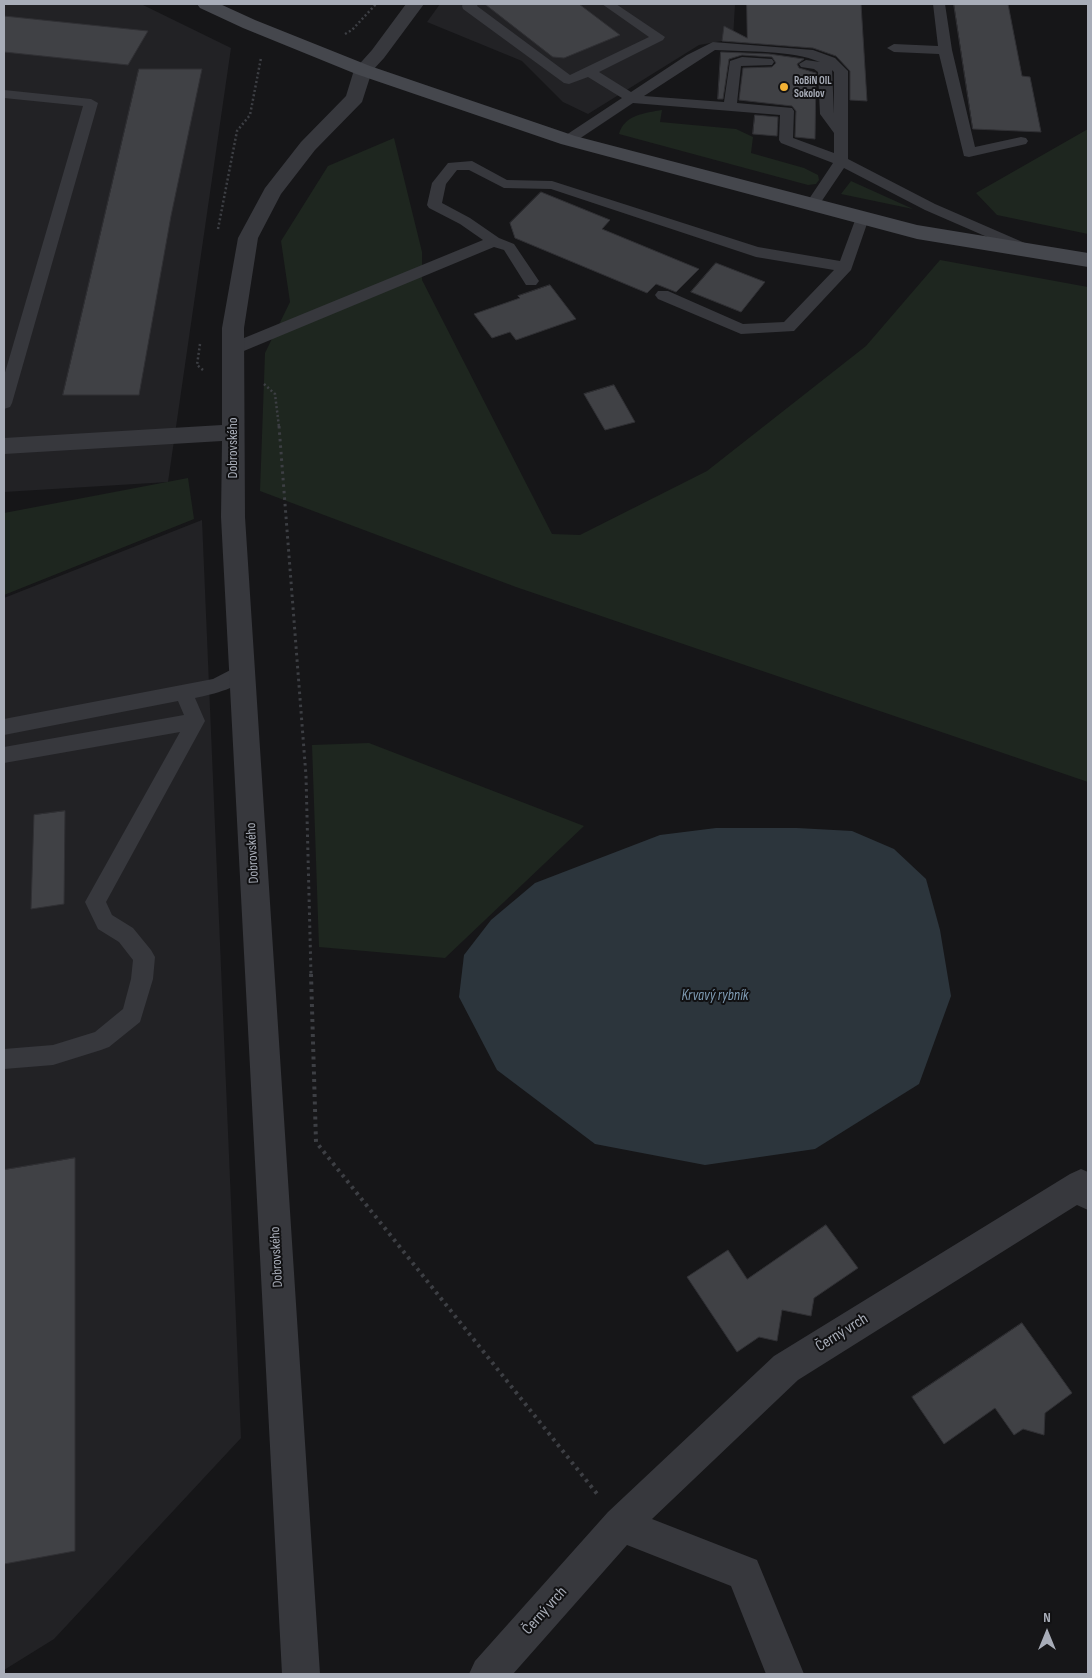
<!DOCTYPE html>
<html>
<head>
<meta charset="utf-8">
<style>
  body { margin:0 }
  #map { position:relative; width:1092px; height:1678px; overflow:hidden; background:#161618; font-family:"Sofia Sans Condensed",sans-serif }
  canvas { display:block }
  .frame { position:absolute; inset:0; border:5px solid #a8adb8; pointer-events:none }
  .north { position:absolute; left:1022px; top:1608px; width:50px; height:50px; -webkit-text-stroke:4px #111113; paint-order:stroke; rotate:0deg; font-size:14px; font-weight:700; line-height:20px; text-align:center; color:#a8adb8 }
  .north::after { content:''; display:block; margin:auto; width:18px; height:22px; background:#a8adb8; clip-path:polygon(50% 0,100% 100%,50% 72%,0 100%) }
</style>
</head>
<body>
<div id="map">
<canvas width="1092" height="1678"></canvas>
<div class="frame"></div>
<div class="north">N</div>
</div>
<script>
const g = document.querySelector('canvas').getContext('2d');
g.lineJoin = 'round';
function fillPath(path, color) { g.fillStyle = color; g.fill(path, 'evenodd'); }
function strokePath(path, color, width, dash) { g.strokeStyle = color; g.lineWidth = width; g.lineCap = dash ? 'butt' : 'round'; g.setLineDash(dash || []); g.stroke(path); }
function label(font, color, halo, rows, align = 'center') {
  g.font = font + ' "Sofia Sans Condensed",sans-serif'; g.lineWidth = 4; g.setLineDash([]); g.textBaseline = 'middle'; g.strokeStyle = halo; g.fillStyle = color; for (const [text, x, y, turn = 0] of rows) {
    g.save(); g.translate(x, y); g.rotate((+turn || 0) * Math.PI / 180); g.textAlign = isNaN(turn) ? turn : align; if (halo) g.strokeText(text, 0, 0); g.fillText(text, 0, 0); g.restore();
  }
}
const built = new Path2D(`
  M4 4H141L231 48 168 482 4 492Z
  M440 4H735L733 39 699 45 588 114 563 102 522 61 427 22Z
  M202 520 241 1438 54 1639 4 1670V598Z`);
const green = new Path2D(`
  M662 110 660 122 736 129 753 137 751 153 804 168 818 175 819 180 816 184 808 185 619 134C624 115 645 113 662 110Z
  M1088 129V234L997 215 976 193Z
  M394 138 422 252V280L552 534 580 535 707 471 866 346 940 260 1088 287V782L516 587 260 491 265 353 290 302 281 241 328 166Z
  M851 181 913 209 841 194Z
  M188 478 194 519 4 595V513Z
  M369 743 584 826 445 958 319 947 312 745Z`);
const water = new Path2D(`
  M716 828H797L852 831 894 849 926 879 940 930 951 996 919 1084 815 1149 705 1165 595 1144 497 1070 459 997 464 955 491 920 535 883 660 835Z`);
const building = new Path2D(`
  M485 4H579L620 35 564 58 553 57Z
  M747 4H861L867 101 850 100V71L836 56 813 48 722 41 724 26 747 38Z
  M954 4H1008L1022 76 1030 77 1041 132 973 129Z
  M4 16 148 31 128 65 4 52Z
  M721 52 769 54 804 59 797 64 799 68 816 73 815 139 795 137 796 111 792 106 739 100 743 68 772 67 776 63 772 57 742 55 729 59 723 99H718Z
  M139 69H202L171 216 139 395H63Z
  M755 115 778 117 777 136 753 134Z
  M541 192 610 220 602 229 699 269 676 292 656 284 647 293 515 238 510 223Z
  M716 263 765 282 741 312 691 292Z
  M550 285 576 319 516 340 510 332 492 338 474 314 520 298 518 296Z
  M614 385 635 422 605 430 584 394Z
  M65 811 64 904 31 909 34 815Z
  M75 1158V1551L4 1564V1170Z
  M826 1225 858 1268 814 1298 811 1316 782 1310 777 1341 759 1337 737 1352 687 1277 728 1250 747 1279Z
  M1022 1323 1072 1393 1045 1413 1044 1435 1023 1429 1014 1435 995 1408 944 1444 912 1397Z`);
const pathFar2 = new Path2D(`
  M345 34 352 30 376 4
  M218 229 237 131 250 115 261 58
  M200 344 197 365 203 370
  M264 384 275 394 279 427`);
const pathFar1 = new Path2D(`
  M279 426 306 776 311 975`);
const path = new Path2D(`
  M311 974 316 1142 598 1495`);
const service = new Path2D(`
  M463 4H478L477 6 570 75 649 37 602 4H616L665 37 663 40 599 72 631 92 687 55 713 42 813 50 835 58 848 71V159L935 204 1034 247 1036 250 1034 253H1024L925 210 844 168 817 208H807L805 205 833 163 781 143 779 140 780 115 633 103 573 143H563L561 140 563 137 622 98 588 77 569 84 564 83 463 9 462 6ZM715 50C748 52 791 50 820 62L806 60 799 64 801 67 814 69 818 72 820 114 834 133V153L793 138 794 111 792 108 737 103 741 66 772 65 774 62 772 59 742 57 730 61 724 102 644 96ZM831 69 834 72V114L832 70Z
  M933 4H945L952 50 975 147 1021 137 1026 138 1028 141 1026 144 969 157 964 156 939 54 894 52 887 48 894 44 938 46Z
  M4 90 91 99 98 103 12 403 10 407 4 409V376L83 106 4 98Z
  M472 161 507 180 552 181 758 247 840 261 857 215H867L869 218 851 270 794 331 741 334 658 299 655 295 658 291H668L743 324 784 322 834 270 756 257 551 189 504 188 469 170H457L446 184 442 203 470 218 499 238 514 244 539 281 536 285H526L504 250 494 247 239 353 233 354 227 353 225 349 227 345 483 240 460 224 429 208 427 205 432 183 448 163Z
  M242 664 249 666 251 671C243 688 213 694 195 698L205 721 106 902 112 915 133 928 151 950 155 957 153 979 140 1022 109 1047 101 1050 53 1065 4 1069V1049L53 1045 95 1032 123 1009 131 979 133 960 119 942 98 929 85 902 180 732 4 763V747L184 715 178 701 4 735V719L213 679Z`);
const minor = new Path2D(`
  M406 4H424L384 58 372 71 362 102 315 150 281 194 258 238 244 328 245 517 320 1674H282L221 517 222 441 4 454V438L222 425V328L238 238 265 188 301 142 346 96 354 70 372 50Z
  M1081 1169 1088 1172V1210L1077 1205 798 1380 652 1519 757 1560 804 1674H766L731 1586 627 1545 513 1674H469L475 1661 608 1512 774 1356 1070 1174Z`);
const secondary = new Path2D(`
  M197 4H220L255 20 370 66 575 136 917 225 1088 253V267L917 239 561 144 356 74 243 28 200 8Z`);
const markers = [
  [784,87,5,"#f2b134"]
];
const farPoinames = [
  ["RoBiN OIL",794,81],
  ["Sokolov",794,94]
];
const streetNames = [
  ["Dobrovského",233,448,-90],
  ["Dobrovského",253,853,-93],
  ["Dobrovského",277,1257,-93]
];
const waterNames = [
  ["Krvavý rybník",715,996]
];
const nearStreetnames = [
  ["Černý vrch",842,1333,-32],
  ["Černý vrch",545,1611,-48]
];
fillPath(built, '#222225');
fillPath(green, '#1e261f');
fillPath(water, '#2c353c');
fillPath(building, '#404145');
strokePath(building, '#303034', 1);
strokePath(pathFar2, '#3d3f44', 2.5, [2, 2.5]);
strokePath(pathFar1, '#3d3f44', 3, [2.5, 4]);
strokePath(path, '#3d3f44', 4, [3, 4.5]);
fillPath(service, '#37383d');
fillPath(minor, '#37383d');
fillPath(secondary, '#45474d');
for (const [x, y, r, color] of markers) { const dot = new Path2D(); dot.arc(x, y, r, 0, 2 * Math.PI); g.fillStyle = color; g.fill(dot); strokePath(dot, '#111113', 2); }
label('bold 11px', '#a8adb8', '#111113', farPoinames, 'left');
label('14px', '#a8adb8', '#111113', streetNames);
label('italic 15px', '#7f9bb3', '#111113', waterNames);
label('16px', '#a8adb8', '#111113', nearStreetnames);
</script>
</body>
</html>
